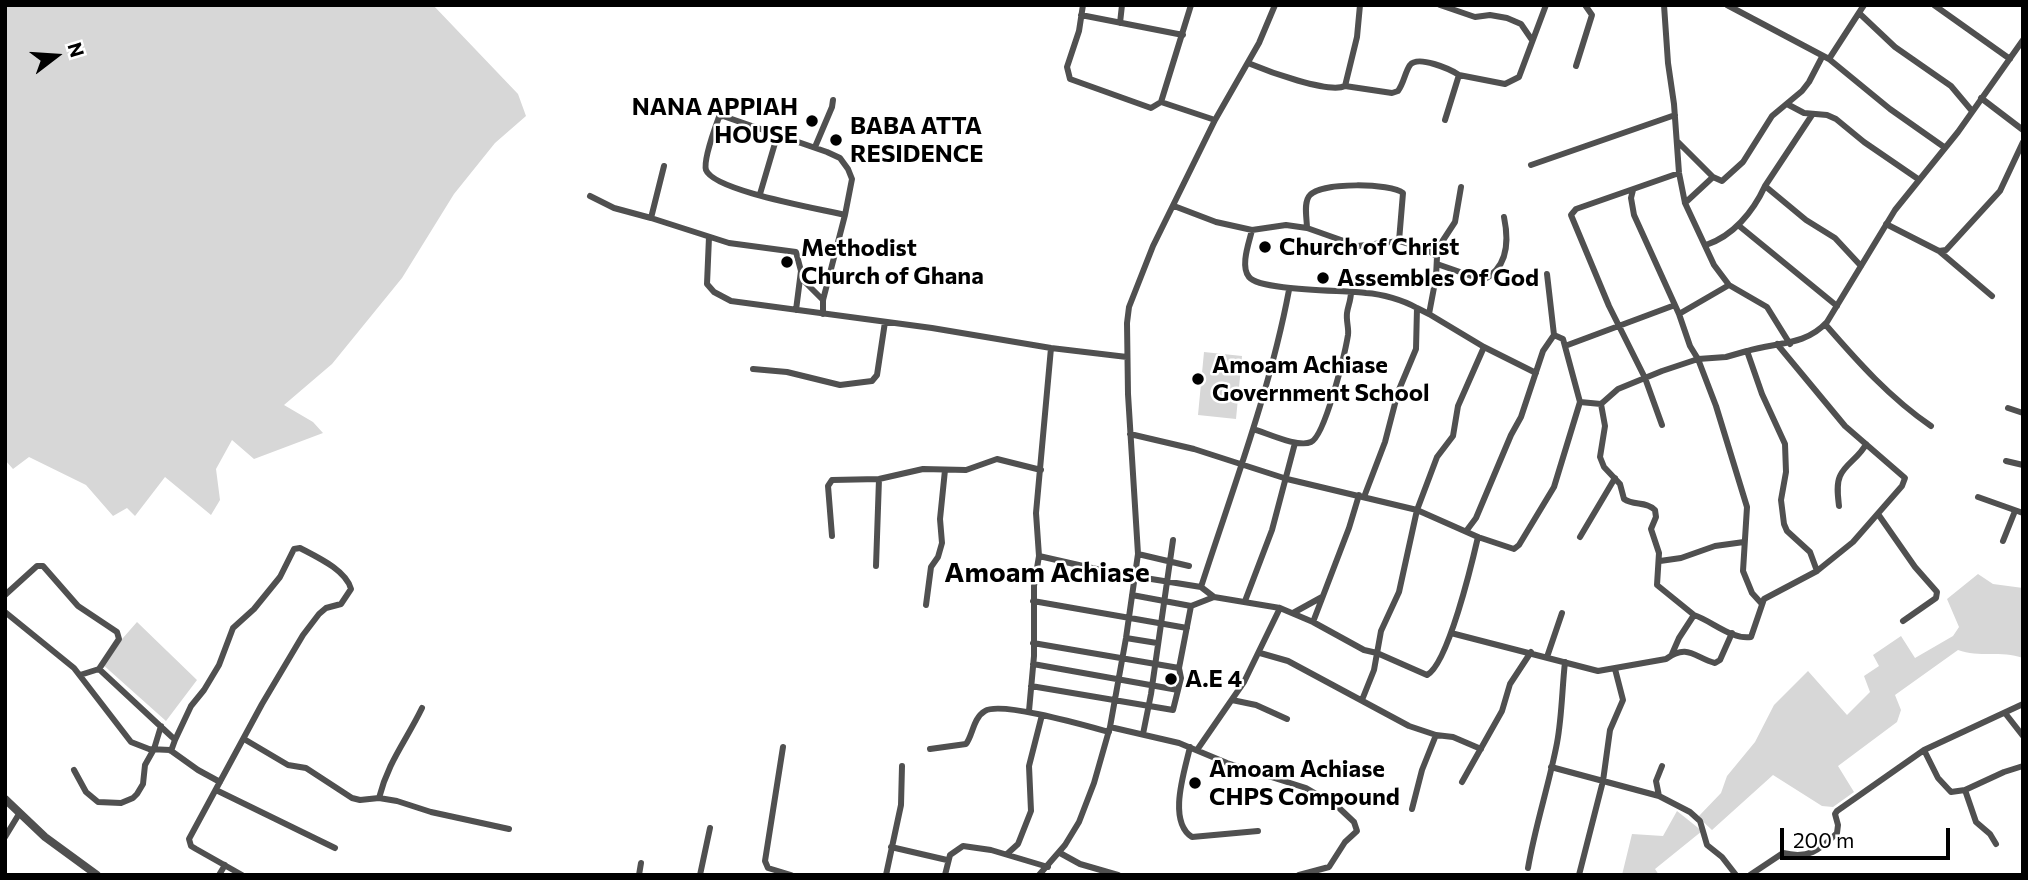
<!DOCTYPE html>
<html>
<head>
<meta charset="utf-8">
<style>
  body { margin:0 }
  #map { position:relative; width:2028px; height:880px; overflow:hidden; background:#fff; font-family:Commissioner,sans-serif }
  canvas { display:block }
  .frame { position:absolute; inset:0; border:7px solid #000; pointer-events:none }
  .north { position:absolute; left:21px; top:21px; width:70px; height:70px; -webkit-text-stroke:5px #fff; paint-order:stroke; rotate:73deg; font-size:19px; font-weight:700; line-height:28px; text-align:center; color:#000 }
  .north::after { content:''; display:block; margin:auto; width:24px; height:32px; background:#000; clip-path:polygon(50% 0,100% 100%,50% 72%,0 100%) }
  .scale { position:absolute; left:1780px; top:828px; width:170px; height:32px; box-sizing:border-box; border:4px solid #000; border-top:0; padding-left:9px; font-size:21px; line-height:24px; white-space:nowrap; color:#000; -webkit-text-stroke:5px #fff; paint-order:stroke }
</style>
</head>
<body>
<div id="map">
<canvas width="2028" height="880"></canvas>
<div class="frame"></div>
<div class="north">N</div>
<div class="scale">200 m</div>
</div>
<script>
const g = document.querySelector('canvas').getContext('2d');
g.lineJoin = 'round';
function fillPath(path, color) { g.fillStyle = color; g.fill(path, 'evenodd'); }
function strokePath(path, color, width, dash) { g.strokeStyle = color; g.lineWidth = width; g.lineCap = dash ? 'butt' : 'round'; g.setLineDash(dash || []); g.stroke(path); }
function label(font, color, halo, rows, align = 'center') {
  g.font = font + ' Commissioner,sans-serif'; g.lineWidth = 5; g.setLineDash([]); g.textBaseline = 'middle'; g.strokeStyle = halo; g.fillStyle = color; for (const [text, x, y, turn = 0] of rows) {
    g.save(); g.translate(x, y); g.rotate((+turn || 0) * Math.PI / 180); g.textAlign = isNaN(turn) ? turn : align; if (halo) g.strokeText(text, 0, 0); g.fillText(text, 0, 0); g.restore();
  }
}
const green = new Path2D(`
  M5 5H433L518 94 526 116 495 143 454 194 402 278 332 364 284 405 313 422 323 433 254 459 232 440 216 469 220 500 211 515 165 477 135 516 127 508 113 516 86 485 29 457 13 469 5 460Z
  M1204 352 1242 356 1236 419 1198 415Z
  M1978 574 1993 584 2023 588V658C2001 650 1979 658 1958 650L1895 695 1901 710 1897 722 1838 766 1854 792 1833 807 1822 806 1773 775 1712 830 1698 817 1721 793 1727 776 1755 742 1774 705 1808 671 1847 715 1870 692 1864 676 1879 666 1873 655 1901 636 1915 658 1953 636 1959 627 1947 599Z
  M137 622 197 680 166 721 101 663Z
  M1677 811 1702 831 1655 869 1659 875H1622L1632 834 1663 836Z`);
const minor = new Path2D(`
  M1083 5 1079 31 1067 67 1070 79 1151 108 1161 102
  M1191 5 1161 102 1215 120
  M1440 5 1475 17 1490 15 1507 18 1521 24 1532 40
  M1664 5 1668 63 1674 104 1679 173 1685 203 1714 265 1729 285 1767 307 1790 344
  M1727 5 1829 59 1890 109 1944 147
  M1934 5 2010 59
  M1859 13 1895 47 1951 86 1972 111
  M1081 15 1183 35
  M1120 23 1122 5
  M1829 59 1864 5
  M1248 63C1267 71 1329 94 1345 86L1357 37 1360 5
  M1576 66 1592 15 1585 5
  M1459 75 1505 84 1519 77 1546 5
  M1345 86 1392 93 1398 91C1404 83 1405 72 1410 65 1418 55 1450 69 1459 75L1445 120
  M1981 98 2023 130
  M1787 104 1804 113 1827 115 1836 119 1864 142 1918 179
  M1812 115 1765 186 1806 220 1835 238 1861 266
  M1678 142 1713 177 1722 181 1743 162 1772 116 1802 91 1809 82 1822 57
  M815 147 832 107 833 100
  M1531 165 1675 115
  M664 166 651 218 729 243 796 252 801 271 796 310
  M1633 190 1631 198 1634 215 1679 314 1690 346 1698 359 1716 406 1747 507 1743 571 1752 593 1762 604
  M760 194 778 133
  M590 196 614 208 651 218
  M1685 203 1713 177
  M1174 206 1216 222 1252 230 1286 225 1307 228 1358 246 1399 241 1428 250 1437 257 1436 277 1429 314 1417 308 1416 349 1398 392 1385 442 1364 497
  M1886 224 1939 251 1946 250 2000 191 2023 142
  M1738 225 1837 306
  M1307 228C1307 219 1303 202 1310 195 1322 182 1391 183 1403 193L1399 241
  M1252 230C1249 243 1240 266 1249 277 1260 291 1344 290 1366 293 1382 294 1403 300 1417 308
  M709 237 707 284 714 292 731 301 932 328 1051 348 1127 357
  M1706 245C1733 236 1753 212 1765 186
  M1939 251 1992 296
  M1434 254 1455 222 1461 187
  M1437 264 1483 280C1508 268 1509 241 1504 217
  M1547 274 1554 335
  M801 278 823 300
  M823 314V300L845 215 852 179 848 169 840 158 827 152 723 116 719 117C715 128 703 160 706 170 714 191 821 209 845 215
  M1429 314 1484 347 1536 373
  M1679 314 1729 285
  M1825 324C1858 362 1890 398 1931 426
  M1777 344 1845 426 1905 478 1902 486 1853 542 1817 571
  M1565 346 1675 305
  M753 369 787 372 840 385 872 381 877 375 885 322
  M1580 402 1601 404 1618 389 1662 371 1698 359 1726 357 1747 351
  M1601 404 1605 426 1600 457 1604 467 1620 484 1624 499C1634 506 1646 501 1655 510L1656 517 1651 529 1659 553 1657 585 1694 615
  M2008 408 2023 413
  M1662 425 1645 378 1609 306 1571 215 1576 209 1679 173
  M1253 429C1267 433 1298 448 1311 442 1325 436 1345 353 1348 335 1349 328 1346 321 1347 313 1348 306 1351 300 1351 292
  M1130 434 1194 449 1287 479 1417 510 1478 537 1514 549 1519 545 1554 487 1580 402 1563 339 1554 335 1543 351 1521 417 1511 435 1476 518 1467 530
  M2006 461 2023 465
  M1978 497 2023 513
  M1839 506C1838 497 1836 485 1840 476 1845 464 1860 457 1866 444
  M1878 514 1915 567 1937 592 1936 598 1903 621
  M832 536 828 486 832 480 879 479 923 469 966 470 997 459 1041 470
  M1580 537 1615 478
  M2003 541 2015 511
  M1138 554 1189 566
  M1039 556 1114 573 1201 587 1214 597 1280 608 1313 622 1364 650 1377 653 1427 675C1448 664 1472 563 1478 537
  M1660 561 1681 558 1715 546 1744 542
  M876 566 879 479
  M1201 587C1233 488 1270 391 1289 290
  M5 595 37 566H43L78 606 117 632 119 639 99 669 80 675
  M1132 595 1191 606
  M1033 601 1187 628
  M1245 601 1272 530 1295 443
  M926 605 931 567 938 557 942 543 940 519 945 470
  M5 612 74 668 131 742 149 749 170 750 198 770 220 782
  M1293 613 1322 597
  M1313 622 1349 528 1359 495
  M1451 633 1598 671 1666 659C1688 643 1695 658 1715 663L1720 660 1732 633
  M1126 638 1157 643
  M1033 643 1179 668
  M1260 653 1288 661 1409 726 1436 735 1453 737 1481 749
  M1672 654 1679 638 1694 615C1712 621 1732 640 1751 637L1764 599 1817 571 1810 552 1787 531 1784 524 1781 500 1786 472 1785 444 1762 394 1747 351C1777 342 1805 346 1827 322L1895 210 1958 132 2023 40
  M1547 657 1562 613
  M1033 664 1178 690
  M99 669 172 737 175 740 171 751
  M1031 686 1173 710 1181 678 1179 668 1191 606 1214 597
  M1232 700 1256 705 1287 719
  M1362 700 1374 670 1381 631 1399 592 1417 510 1437 457 1453 436 1458 406 1484 347
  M1029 711 1034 656V586L1039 556 1036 513 1051 348
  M2005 713 2023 736
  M1110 727 1179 743 1227 763 1306 788 1337 806 1354 822 1357 831 1345 842 1329 867 1299 875
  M1143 734 1151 694 1173 540
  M244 739 288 765 306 768 352 798 360 800 379 798 397 801 431 812 509 829
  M175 740 191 706 204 690 219 665 233 628 254 609 280 577 294 549 300 548C317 557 346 570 351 589L341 604 326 608 319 614 303 635 262 704 189 839 191 846 196 849 242 875
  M783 747 765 861 768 868 791 875
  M1190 747C1185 770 1167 821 1192 837L1258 831
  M930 749 966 744C973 735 973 718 985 711 1001 701 1087 726 1109 732
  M1197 750 1244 682 1280 608
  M1924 750 1938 778 1951 792 1965 790
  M1551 767 1659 796 1690 812 1700 821 1707 845 1722 857 1736 875
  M74 770 86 792 98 802 121 803 133 798 137 794 143 784 145 765 154 749 161 726
  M1462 782 1502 711 1510 684 1531 652
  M216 790 335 848
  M1659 796 1656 781 1662 766
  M379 798C388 762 406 741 422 708
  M1412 809 1422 770 1436 735
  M5 837 19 814
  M1996 844 1990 834 1976 822 1965 790 2004 772 2023 766
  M891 847 947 860
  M1060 853 1080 864 1118 875
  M1007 854 1018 844 1031 811 1029 766 1042 715
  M1528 868C1535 826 1549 785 1557 743 1562 716 1562 689 1565 662
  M219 875 225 865
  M639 875 641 863
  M700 875 710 828
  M886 875 901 805 902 766
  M945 875 950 855 963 846 991 850 1048 867
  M1039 875 1065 845 1079 822 1094 783 1110 727 1126 638 1138 554 1128 394 1127 323 1129 307 1153 246 1215 120 1259 43 1275 5
  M1579 875 1603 781 1610 730 1623 700 1615 669
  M1750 875 1783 853C1808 859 1819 851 1837 833L1838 825 1835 814 1837 811 1924 750 2023 704`);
const tertiary = new Path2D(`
  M5 799 45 837 97 875`);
const markers = [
  [812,121,7,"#000"],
  [836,140,7,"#000"],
  [1265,247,7,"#000"],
  [787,262,7,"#000"],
  [1323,278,7,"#000"],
  [1198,379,7,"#000"],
  [1171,679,7,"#000"],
  [1195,783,7,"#000"]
];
const poiNames = [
  ["NANA APPIAH",798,107,"right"],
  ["HOUSE",798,135,"right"],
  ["BABA ATTA",850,126],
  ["RESIDENCE",850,154],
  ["Church of Christ",1279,247],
  ["Methodist",801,248],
  ["Church of Ghana",801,276],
  ["Assembles Of God",1337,278],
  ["Amoam Achiase",1212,365],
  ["Government School",1212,393],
  ["A.E 4",1185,679],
  ["Amoam Achiase",1209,769],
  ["CHPS Compound",1209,797]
];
const quarterNames = [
  ["Amoam Achiase",1047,573]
];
fillPath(green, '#d7d7d7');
strokePath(minor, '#505050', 6);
strokePath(tertiary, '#505050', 8);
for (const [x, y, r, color] of markers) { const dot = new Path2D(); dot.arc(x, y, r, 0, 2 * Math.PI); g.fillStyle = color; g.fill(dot); strokePath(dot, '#fff', 2.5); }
label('bold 24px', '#000', '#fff', poiNames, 'left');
label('bold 28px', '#000', '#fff', quarterNames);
</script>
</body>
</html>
